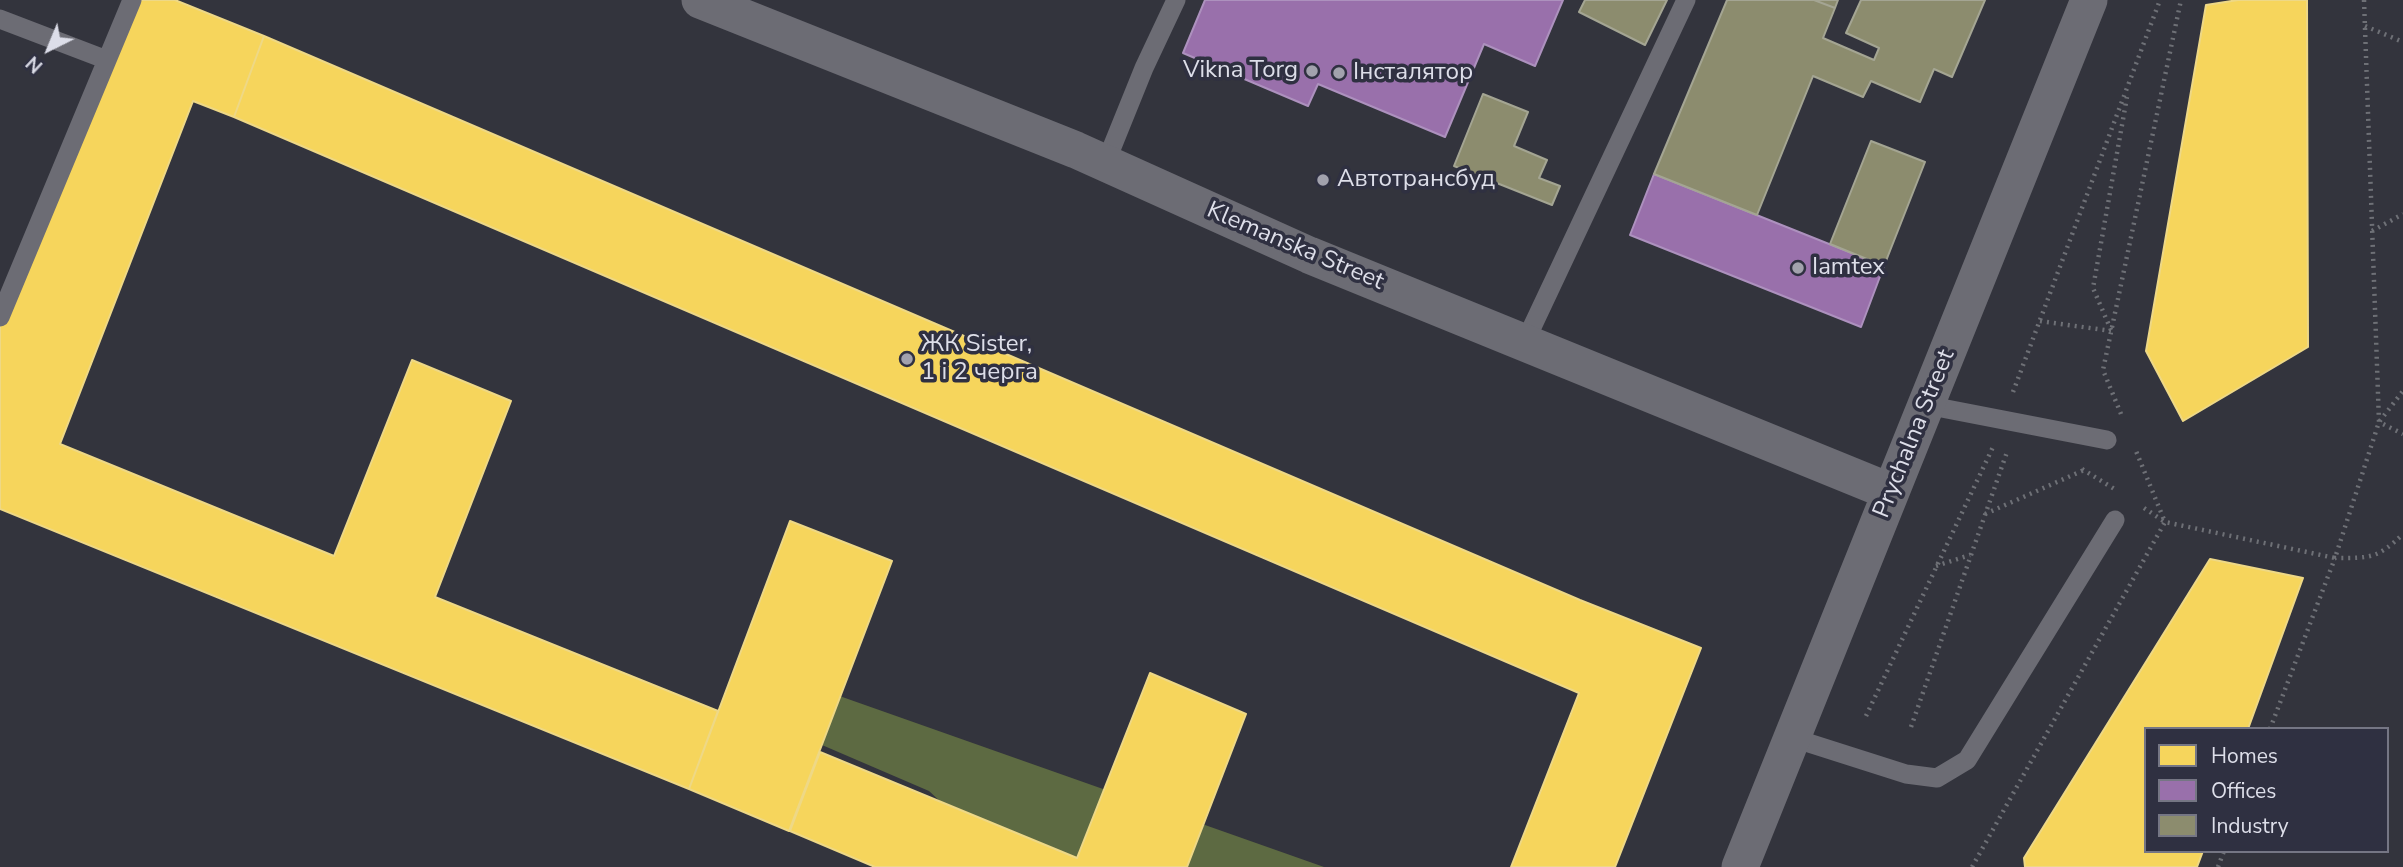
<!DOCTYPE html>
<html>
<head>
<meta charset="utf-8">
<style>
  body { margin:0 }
  #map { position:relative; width:2403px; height:867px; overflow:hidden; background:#33343d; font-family:"Nunito Sans",sans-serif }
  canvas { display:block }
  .legend { position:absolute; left:2144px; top:727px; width:245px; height:126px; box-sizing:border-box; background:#2f3041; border:2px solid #757684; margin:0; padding:9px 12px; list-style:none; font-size:21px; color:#dddee9 }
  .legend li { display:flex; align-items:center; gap:14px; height:35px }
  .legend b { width:35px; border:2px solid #757684 }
  .north { position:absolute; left:14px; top:14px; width:70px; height:70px; -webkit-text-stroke:5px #2f3041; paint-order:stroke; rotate:223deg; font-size:19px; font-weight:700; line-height:28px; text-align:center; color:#dddee9 }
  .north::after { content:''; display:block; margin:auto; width:24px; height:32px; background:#dddee9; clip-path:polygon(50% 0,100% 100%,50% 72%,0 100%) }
</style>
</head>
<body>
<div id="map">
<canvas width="2403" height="867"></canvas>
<ul class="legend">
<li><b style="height:19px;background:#f6d55c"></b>Homes</li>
<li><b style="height:19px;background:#9970ab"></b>Offices</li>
<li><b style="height:19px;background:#8c8c6e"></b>Industry</li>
</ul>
<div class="north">N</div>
</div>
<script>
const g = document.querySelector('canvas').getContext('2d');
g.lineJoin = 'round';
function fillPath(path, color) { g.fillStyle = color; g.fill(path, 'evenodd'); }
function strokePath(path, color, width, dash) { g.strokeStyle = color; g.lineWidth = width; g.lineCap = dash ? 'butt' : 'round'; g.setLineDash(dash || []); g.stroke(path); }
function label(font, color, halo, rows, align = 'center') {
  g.font = font + ' "Nunito Sans",sans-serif'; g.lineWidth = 7; g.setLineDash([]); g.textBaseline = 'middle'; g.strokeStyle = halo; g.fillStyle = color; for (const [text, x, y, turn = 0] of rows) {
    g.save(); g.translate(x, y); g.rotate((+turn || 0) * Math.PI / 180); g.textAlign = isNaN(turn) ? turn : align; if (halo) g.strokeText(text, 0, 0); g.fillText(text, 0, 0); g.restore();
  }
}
const forest = new Path2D(`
  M763 669 1324 867H978L983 841 929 791 808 739Z`);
const homes = new Path2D(`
  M133 0H175L264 36 234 117 193 101 60 444 334 556 412 360 511 401 435 597 718 711 689 789 0 509V325Z
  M2238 0H2307L2308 347 2183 421 2146 351 2206 5Z
  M264 36 1580 600 1701 648 1615 867H1511L1579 693 234 117Z
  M790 521 892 561 789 831 689 789Z
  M2210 559 2303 578 2248 729H2146V851H2203L2197 867H2025L2024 858Z
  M1150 673 1246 714 1187 867H875L790 831 820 752 1077 858Z`);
const offices = new Path2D(`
  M1205 0H1563L1535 66 1484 44 1445 137 1318 84 1308 106 1183 53Z
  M1654 174 1884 266 1861 327 1630 235Z`);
const industry = new Path2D(`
  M1585 0H1667L1645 45 1579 12Z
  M1727 0H1814L1835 8 1823 38 1874 60 1879 48 1846 33 1861 0H1985L1952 77 1934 69 1920 102 1871 81 1863 97 1813 76 1757 215 1654 174Z
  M1814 0H1838L1835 8Z
  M1483 94 1528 112 1514 146 1547 160 1539 178 1560 186 1552 205 1454 166Z
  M1871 141 1925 162 1884 266 1830 244Z`);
const path = new Path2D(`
  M2364 0 2379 422 2403 434
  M2365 26 2403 42
  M2372 231 2403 214
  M2040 321 2111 331
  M2111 330 2093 288 2127 97
  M2013 392 2160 0
  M2121 414 2103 370 2181 0
  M2082 469 2116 490
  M2144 508 2165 522 2335 558 2379 422 2403 391
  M1985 514 2084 470
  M1936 566 1970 555
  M1866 716 1993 447
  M1911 727 2007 452
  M2270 729 2335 558C2370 558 2377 559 2403 534
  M1972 867 2165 522 2136 451
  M2218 867 2224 851`);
const lane = new Path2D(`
  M0 19 107 60
  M1106 162 1144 68 1176 0
  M0 317 132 0
  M1525 342 1686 0
  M1926 405 2107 440
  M1793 738 1906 774 1937 778 1967 760 2115 520`);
const street = new Path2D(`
  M700 0 1076 150 1309 255 1891 492
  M1740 867 2089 0`);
const markers = [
  [1312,71,7,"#a2a2ad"],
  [1339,73,7,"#a2a2ad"],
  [1323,180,7,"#a2a2ad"],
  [1798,268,7,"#a2a2ad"],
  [907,359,7,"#a2a2ad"]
];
const poiNames = [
  ["Vikna Torg",1298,71,"right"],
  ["Інсталятор",1353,73],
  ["Автотрансбуд",1337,180],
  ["Iamtex",1812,268],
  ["ЖК Sister,",921,345],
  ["1 і 2 черга",921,373]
];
const streetNames = [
  ["Klemanska Street",1295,247,23],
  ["Prychalna Street",1915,434,-68]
];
fillPath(forest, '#5d6a42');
fillPath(homes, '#f6d55c');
strokePath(homes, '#eed886', 2);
fillPath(offices, '#9970ab');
strokePath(offices, '#ad91be', 2);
fillPath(industry, '#8c8c6e');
strokePath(industry, '#a4a593', 2);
strokePath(path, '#6e7076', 4.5, [2, 5]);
strokePath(lane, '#6c6c74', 19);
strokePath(street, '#6c6c74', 37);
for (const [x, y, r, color] of markers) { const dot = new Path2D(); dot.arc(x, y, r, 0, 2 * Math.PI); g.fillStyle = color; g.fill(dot); strokePath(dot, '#2f3041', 2.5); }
label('24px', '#dddee9', '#2f3041', poiNames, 'left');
label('24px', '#dddee9', '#2f3041', streetNames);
</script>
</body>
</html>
